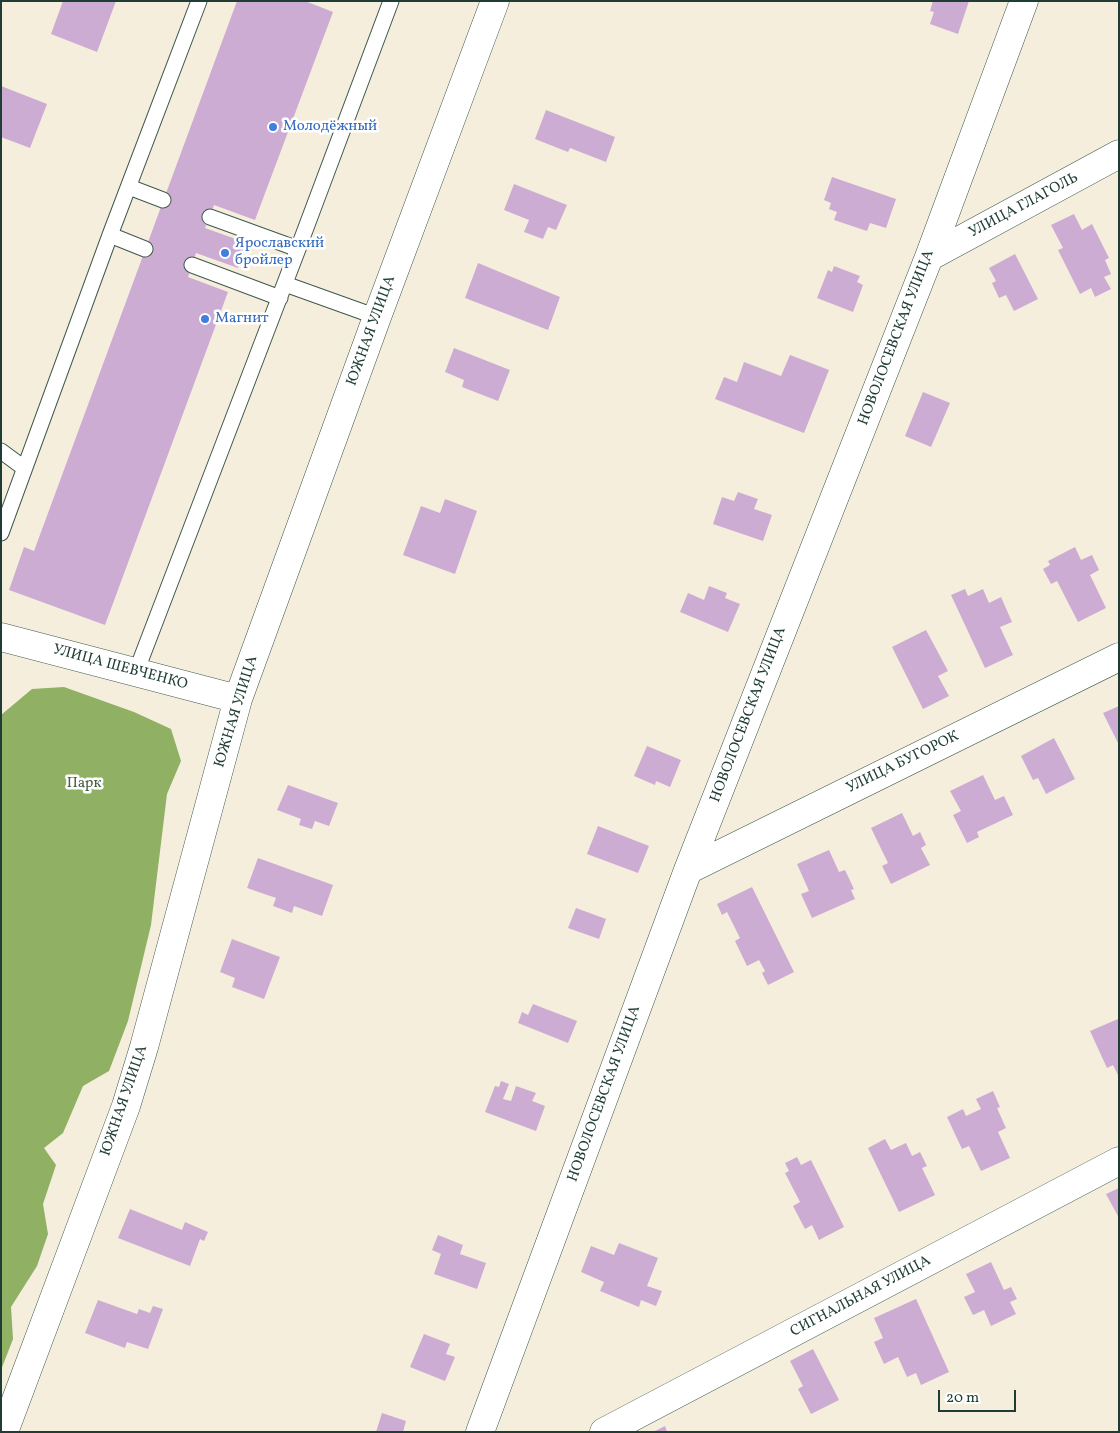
<!DOCTYPE html>
<html>
<head>
<meta charset="utf-8">
<style>
  body { margin:0 }
  #map { position:relative; width:1120px; height:1433px; overflow:hidden; background:#f5eedc; font-family:Vollkorn,serif }
  canvas { display:block }
  .frame { position:absolute; inset:0; border:2px solid #1f3d34; pointer-events:none }
  .scale { position:absolute; left:938px; top:1390px; width:78px; height:22px; box-sizing:border-box; border:2px solid #1f3d34; border-top:0; padding-left:6px; font-size:15px; line-height:18px; white-space:nowrap; color:#1f3d34; -webkit-text-stroke:4px #fff; paint-order:stroke }
</style>
</head>
<body>
<div id="map">
<canvas width="1120" height="1433"></canvas>
<div class="frame"></div>
<div class="scale">20 m</div>
</div>
<script>
const g = document.querySelector('canvas').getContext('2d');
g.lineJoin = 'round';
function fillPath(path, color) { g.fillStyle = color; g.fill(path, 'evenodd'); }
function strokePath(path, color, width, dash) { g.strokeStyle = color; g.lineWidth = width; g.lineCap = dash ? 'butt' : 'round'; g.setLineDash(dash || []); g.stroke(path); }
function label(font, color, halo, rows, align = 'center') {
  g.font = font + ' Vollkorn,serif'; g.lineWidth = 5; g.setLineDash([]); g.textBaseline = 'middle'; g.strokeStyle = halo; g.fillStyle = color; for (const [text, x, y, turn = 0] of rows) {
    g.save(); g.translate(x, y); g.rotate((+turn || 0) * Math.PI / 180); g.textAlign = isNaN(turn) ? turn : align; if (halo) g.strokeText(text, 0, 0); g.fillText(text, 0, 0); g.restore();
  }
}
const forest = new Path2D(`
  M64 687 134 712 171 729 181 761 167 794 151 925 128 1021 109 1071 83 1086 63 1133 44 1148 56 1165 43 1204 48 1234 37 1266 11 1307 13 1339 1 1370V715L32 689Z`);
const building = new Path2D(`
  M63 1H116L97 52 51 34Z
  M237 1H305L333 12 255 220 214 205 205 228 247 243 238 268 196 253 188 277 228 292 105 625 9 590 24 547 34 551Z
  M933 1H969L958 34 930 24 934 12 930 11Z
  M1 86 47 104 30 148 1 137Z
  M546 110 615 137 606 162 570 148 568 152 535 139Z
  M832 177 896 199 886 228 870 223 867 231 834 220 837 212 829 209 831 203 824 200Z
  M514 184 567 205 556 230 548 227 543 239 524 232 529 220 504 210Z
  M1074 214 1082 230 1092 224 1109 258 1105 260 1111 274 1104 277 1111 289 1095 297 1091 288 1080 294 1058 250 1063 248 1051 225Z
  M1015 254 1038 299 1014 311 1006 295 999 298 992 283 996 281 989 268Z
  M478 263 560 297 548 330 465 298Z
  M834 266 860 276 857 282 863 285 853 312 817 298 828 270 832 272Z
  M454 348 510 370 498 401 462 387 464 380 445 372Z
  M790 355 829 370 804 433 715 399 724 377 737 382 744 362 781 376Z
  M923 392 950 403 931 447 905 436Z
  M738 492 758 499 754 509 772 515 763 541 713 524 722 497 734 501Z
  M445 499 477 511 455 574 403 555 421 506 440 513Z
  M1075 547 1081 560 1092 555 1099 570 1090 575 1106 608 1078 622 1057 581 1051 584 1043 569 1050 565 1048 561Z
  M709 586 727 593 725 598 740 604 728 632 680 612 688 593 704 600Z
  M965 589 968 596 983 589 989 603 1001 597 1012 622 1000 627 1013 655 985 668 951 595Z
  M926 630 948 671 938 676 949 696 923 709 892 647Z
  M1119 706V745L1103 713Z
  M1054 738 1075 779 1046 794 1038 778 1033 780 1021 756Z
  M647 746 681 760 670 787 656 781 655 785 634 776Z
  M983 775 995 800 1004 796 1013 815 977 832 979 837 967 843 953 815 961 811 950 791Z
  M288 785 338 803 329 826 315 821 312 829 299 825 301 819 277 810Z
  M902 813 913 836 920 832 926 845 921 848 930 865 891 884 882 866 888 863 871 828Z
  M598 826 649 846 638 873 587 854Z
  M829 850 839 872 845 870 854 889 851 890 855 899 812 918 801 894 809 891 797 864Z
  M258 858 333 885 322 916 294 906 292 913 273 906 276 898 247 888Z
  M752 887 794 972 768 985 762 973 765 971 759 960 747 966 735 941 740 938 727 912 722 915 717 904Z
  M576 908 606 919 599 939 568 928Z
  M232 939 280 957 264 999 232 987 235 978 220 972Z
  M533 1004 577 1021 568 1043 518 1023 522 1012 528 1015Z
  M1118 1019 1119 1021V1077L1113 1065 1107 1068 1090 1031Z
  M501 1081 509 1084 503 1099 511 1101 516 1086 536 1093 532 1101 545 1106 536 1131 485 1112 495 1086 499 1087Z
  M993 1091 1000 1107 997 1108 1006 1128 998 1132 1010 1158 981 1171 969 1146 962 1149 947 1117 963 1109 966 1116 981 1109 976 1099Z
  M885 1139 891 1150 906 1143 912 1156 920 1152 927 1166 922 1168 935 1195 899 1212 868 1148Z
  M797 1157 801 1165 811 1160 844 1227 819 1240 812 1225 805 1229 793 1206 800 1202 785 1173 789 1171 785 1163Z
  M1119 1188V1218L1106 1194Z
  M130 1209 182 1230 185 1222 208 1232 204 1241 200 1239 190 1266 118 1238Z
  M438 1235 463 1245 460 1254 486 1263 477 1289 434 1274 441 1254 432 1250Z
  M619 1243 658 1258 647 1286 662 1291 656 1306 641 1300 639 1307 600 1291 604 1282 581 1272 591 1246 614 1255Z
  M991 1262 1004 1290 1011 1287 1017 1299 1010 1302 1016 1314 991 1326 984 1310 973 1315 964 1297 975 1292 966 1274Z
  M916 1299 949 1372 921 1385 916 1373 907 1377 898 1357 884 1364 874 1342 883 1338 874 1318Z
  M98 1300 137 1314 139 1309 150 1313 153 1306 163 1309 148 1349 127 1342 125 1348 85 1333Z
  M424 1334 450 1344 446 1354 455 1357 445 1381 410 1367Z
  M813 1349 839 1400 811 1414 798 1389 803 1386 790 1361Z
  M382 1413 406 1421 403 1432H376Z
  M665 1426 667 1432H653Z`);
const service = new Path2D(`
  M129 187 163 200
  M210 217 298 249
  M110 235 145 249
  M192 265 280 298
  M285 284 377 317
  M1 451 24 468
  M1 533 110 235 199 1
  M136 672 298 249 391 1`);
const minor = new Path2D(`
  M929 257 1119 154
  M1 637 238 699
  M688 870 1119 657
  M4 1432 126 1106 144 1047 238 699 377 317 495 1
  M480 1432 688 870 929 257 1024 1
  M604 1432 1119 1161`);
const markers = [
  [273,127,5,"#3f7fe0"],
  [225,253,5,"#3f7fe0"],
  [205,319,5,"#3f7fe0"]
];
const shopNames = [
  ["Молодёжный",283,127],
  ["Ярославский",235,244],
  ["бройлер",235,261],
  ["Магнит",215,319]
];
const streetNames = [
  ["УЛИЦА ГЛАГОЛЬ",1024,206,-28],
  ["ЮЖНАЯ УЛИЦА",372,331,-70],
  ["НОВОЛОСЕВСКАЯ УЛИЦА",897,338,-69],
  ["УЛИЦА ШЕВЧЕНКО",120,668,15],
  ["ЮЖНАЯ УЛИЦА",237,712,-73],
  ["НОВОЛОСЕВСКАЯ УЛИЦА",749,715,-69],
  ["УЛИЦА БУГОРОК",903,763,-26],
  ["НОВОЛОСЕВСКАЯ УЛИЦА",605,1094,-70],
  ["ЮЖНАЯ УЛИЦА",125,1101,-71],
  ["СИГНАЛЬНАЯ УЛИЦА",861,1297,-28]
];
const parkNames = [
  ["Парк",84,784]
];
fillPath(forest, '#90b064');
fillPath(building, '#cdacd3');
strokePath(service, '#3f584d', 17);
strokePath(minor, '#3f584d', 29);
strokePath(service, '#fff', 15);
strokePath(minor, '#fff', 28);
for (const [x, y, r, color] of markers) { const dot = new Path2D(); dot.arc(x, y, r, 0, 2 * Math.PI); g.fillStyle = color; g.fill(dot); strokePath(dot, '#fff', 2); }
label('15px', '#366cbe', '#fff', shopNames, 'left');
label('15px', '#1f3d34', '#fff', streetNames);
label('15px', '#456144', '#fff', parkNames);
</script>
</body>
</html>
